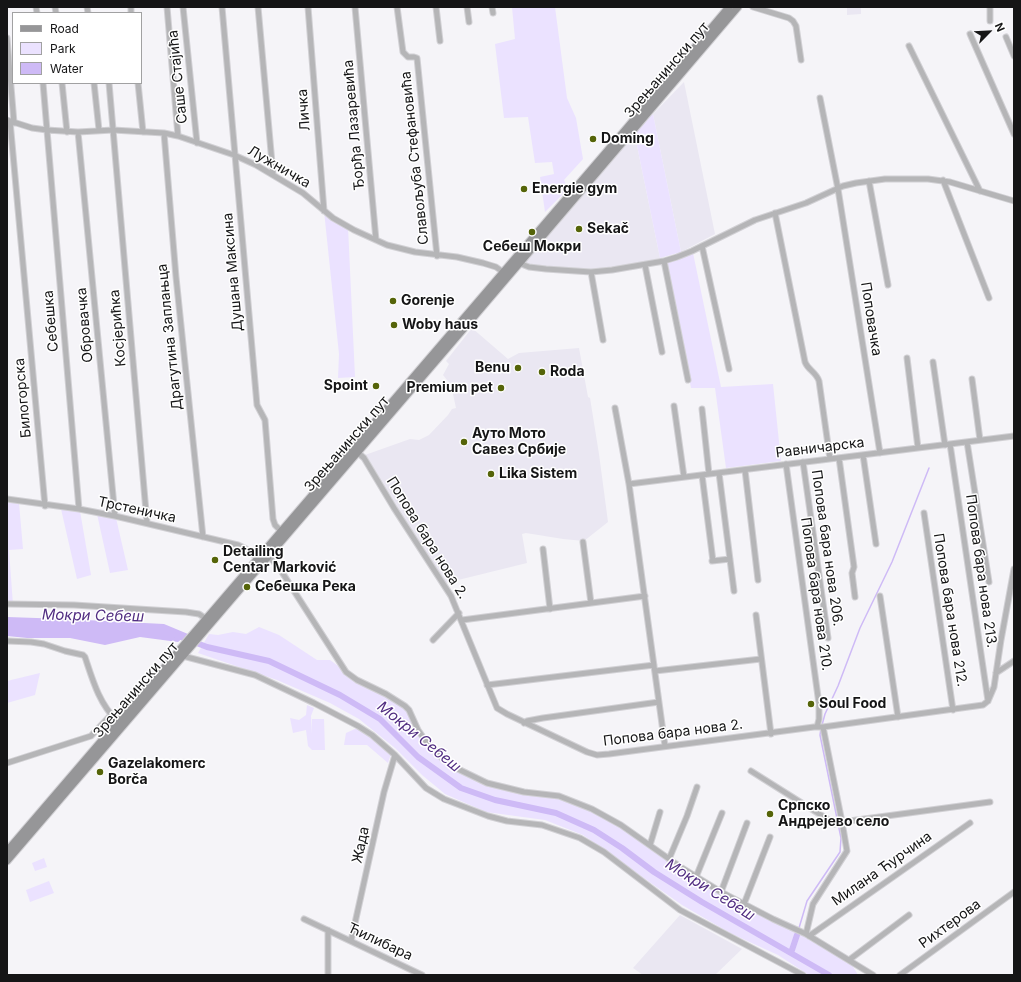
<!DOCTYPE html>
<html>
<head>
<meta charset="utf-8">
<style>
  body { margin:0 }
  #map { position:relative; width:1021px; height:982px; overflow:hidden; background:#f5f4f8; font-family:Inter,sans-serif }
  canvas { display:block }
  .frame { position:absolute; inset:0; border:8px solid #151516; pointer-events:none }
  .legend { position:absolute; left:12px; top:12px; width:130px; height:72px; box-sizing:border-box; background:#fff; border:1px solid #a1a1a2; margin:0; padding:5px 7px; list-style:none; font-size:12px; color:#151516 }
  .legend li { display:flex; align-items:center; gap:8px; height:20px }
  .legend b { width:20px; border:1px solid #a1a1a2 }
  .north { position:absolute; left:969px; top:12px; width:40px; height:40px; -webkit-text-stroke:3px #fff; paint-order:stroke; rotate:66deg; font-size:11px; font-weight:700; line-height:16px; text-align:center; color:#151516 }
  .north::after { content:''; display:block; margin:auto; width:14px; height:18px; background:#151516; clip-path:polygon(50% 0,100% 100%,50% 72%,0 100%) }
</style>
</head>
<body>
<div id="map">
<canvas width="1021" height="982"></canvas>
<div class="frame"></div>
<ul class="legend">
<li><b style="height:5px;background:#969698"></b>Road</li>
<li><b style="height:11px;background:#ebe2ff"></b>Park</li>
<li><b style="height:11px;background:#cebaf6"></b>Water</li>
</ul>
<div class="north">N</div>
</div>
<script>
const g = document.querySelector('canvas').getContext('2d');
g.lineJoin = 'round';
function fillPath(path, color) { g.fillStyle = color; g.fill(path, 'evenodd'); }
function strokePath(path, color, width, dash) { g.strokeStyle = color; g.lineWidth = width; g.lineCap = dash ? 'butt' : 'round'; g.setLineDash(dash || []); g.stroke(path); }
function label(font, color, halo, rows, align = 'center') {
  g.font = font + ' Inter,sans-serif'; g.lineWidth = 3; g.setLineDash([]); g.textBaseline = 'middle'; g.strokeStyle = halo; g.fillStyle = color; for (const [text, x, y, turn = 0] of rows) {
    g.save(); g.translate(x, y); g.rotate((+turn || 0) * Math.PI / 180); g.textAlign = isNaN(turn) ? turn : align; if (halo) g.strokeText(text, 0, 0); g.fillText(text, 0, 0); g.restore();
  }
}
const built = new Path2D(`
  M847 7H861V14L847 15Z
  M684 82 715 234 681 252 653 114Z
  M634 131 660 258 621 267 592 270 529 265 524 261Z
  M472 328 508 359 519 353 579 348 588 397 590 398 599 454 608 522 584 541 563 539 526 533 522 534 527 563 446 583 393 503 365 455 410 439 419 440 429 435 448 415 452 409 456 408 451 385 443 375 449 364 446 361Z
  M680 915 742 949 715 975H643L633 968Z`);
const green = new Path2D(`
  M512 7H555L567 98 576 118 583 159 564 180 568 189 545 212 540 177 554 174 552 162 535 163 528 117 504 118 495 44 515 39Z
  M653 114 681 252 660 258 634 131Z
  M324 211 348 227 355 377 338 378 339 354Z
  M693 253 721 387 773 384 781 461 726 468 715 388H691L666 262Z
  M7 501 19 503 23 549 9 550 13 605H7Z
  M61 509 80 511 91 575 77 579Z
  M97 514 116 518 128 570 110 573Z
  M259 627 279 635 317 660H330L357 680 405 706 414 723 444 760 487 783 559 796 592 809 721 892 806 934 849 960 858 975H809L778 955 730 933 682 905 583 835 545 820 486 812 445 794 422 775 395 748 359 719 330 703 277 680 198 653 209 634 218 635 233 632 246 634Z
  M40 673 35 695 7 703V681Z
  M307 705 314 708 311 716 312 734V719H324L325 750H312L308 746 306 730 293 733 290 718 299 720 306 715Z
  M357 728 367 734 391 754 388 763 367 745H344L346 733Z
  M44 858 47 867 35 871 32 863Z
  M49 881 54 893 30 902 26 890Z`);
const water = new Path2D(`
  M7 617 66 619 164 624 188 634 178 642 140 637 105 645 70 638H27L7 636Z`);
const stream = new Path2D(`
  M822 725 825 714 838 686 860 628 892 562 929 468
  M799 928 807 901 840 852 841 838 820 735 821 728`);
const canal = new Path2D(`
  M176 635 207 647 269 661 340 695 380 719 418 757 461 788 495 800 556 813 594 830 622 848 654 872 702 902 829 975
  M791 953 797 935`);
const street = new Path2D(`
  M36 7 37 13
  M55 7 56 13
  M87 7 88 13
  M131 7V13
  M167 7 178 136
  M183 7 197 143
  M222 7 257 405 265 420 273 519 275 525 281 531
  M258 7 273 174
  M308 7 324 211
  M355 7 376 240
  M397 7 403 52 408 57H414L417 58 437 256
  M436 7 440 41
  M467 7 469 22
  M492 7 493 13
  M753 7 789 18 793 21 796 26 801 60
  M990 21V7
  M970 34 1014 134
  M1006 37 1014 56
  M7 38 14 123
  M909 46 980 191
  M43 83 79 509
  M62 83 67 132
  M94 83 99 130
  M109 83 147 523
  M138 83 143 132
  M820 98 838 189 880 453
  M7 120 32 128 47 130 78 132 113 130 164 133 178 136 234 155 256 165 303 193 333 218 354 230 387 245 415 252 457 257 483 263 496 267 503 272
  M10 121 45 506
  M78 132 115 516
  M164 133 176 277 203 537
  M943 180 989 298
  M869 181 888 285
  M775 213 805 362C808 370 816 372 819 381L830 459
  M702 246 729 369
  M664 261 688 380
  M519 263 529 267 546 269 591 272 612 270 664 261 677 257 692 251 755 220 806 203 843 186 856 183 885 179H928L950 182 1014 201
  M645 265 662 352
  M591 272 603 340
  M907 358 918 448
  M933 362 945 445
  M972 379 980 440
  M674 406 684 477
  M615 408 629 484 665 746
  M702 409 709 474
  M967 442 989 582
  M950 444 988 701
  M356 451 364 458 394 508 451 596 497 708 507 714 587 752 597 755 609 754 814 727H823L983 705 988 701 994 687 1001 640 1014 569
  M863 455 876 544
  M839 458 854 567 852 573 855 597
  M803 462 828 638
  M786 464 819 704V719L817 727
  M745 470 758 580
  M719 473 734 591
  M702 475 713 561
  M629 484 1014 436
  M7 499 79 509 115 516 238 545 246 549 257 558
  M924 513 953 710
  M583 542 591 603
  M543 549 550 609
  M268 556 278 566 346 672 357 680 386 694 405 706 409 710 418 730 425 740 444 760 458 769 487 783 524 792 559 796 592 809 621 825 682 868 721 892 773 919 806 934 873 975
  M712 561 730 559
  M880 596 898 717
  M7 604 74 605 186 612 199 614 208 620
  M756 615 771 734
  M462 620 645 596
  M433 640 459 613
  M7 641 31 642 44 644 65 651 83 655 85 657C93 681 99 703 117 721
  M183 656 255 675 314 703 358 726 372 735 395 755 426 788 444 799 488 816 507 821 542 825 580 838 604 852 680 910 803 975
  M655 671 761 659
  M996 673 1014 661
  M487 685 654 665
  M524 723 527 721 543 718 659 702
  M7 763 91 736 111 715
  M751 771 832 822 835 824 842 823
  M842 822 990 802
  M650 845 660 812
  M669 859 687 816 697 787
  M696 877 722 813
  M721 892 747 823
  M744 904 770 837
  M304 919 422 975
  M806 934 813 904 847 851 842 822 823 727
  M809 936 970 823
  M351 941 384 792 395 755
  M849 960 909 915
  M328 975V930
  M900 975 1014 892`);
const secondary = new Path2D(`
  M7 851 626 129 729 7
  M7 861 466 326 738 7`);
const markers = [
  [593,139,4,"#556409"],
  [524,189,4,"#556409"],
  [579,229,4,"#556409"],
  [532,232,4,"#556409"],
  [393,301,4,"#556409"],
  [394,325,4,"#556409"],
  [518,368,4,"#556409"],
  [542,372,4,"#556409"],
  [376,386,4,"#556409"],
  [501,388,4,"#556409"],
  [464,442,4,"#556409"],
  [491,474,4,"#556409"],
  [215,560,4,"#556409"],
  [247,587,4,"#556409"],
  [811,704,4,"#556409"],
  [100,772,4,"#556409"],
  [770,814,4,"#556409"]
];
const streetNames = [
  ["Зрењанински пут",667,70,-49],
  ["Саше Стајића",178,77,-96],
  ["Личка",304,110,-94],
  ["Ђорђа Лазаревића",354,125,-95],
  ["Славољуба Стефановића",415,158,-96],
  ["Лужничка",279,167,30],
  ["Душана Максина",233,272,-95],
  ["Поповачка",871,319,81],
  ["Себешка",51,321,-95],
  ["Обровачка",85,325,-95],
  ["Косјерићка",118,328,-95],
  ["Драгутина Заплањца",170,337,-96],
  ["Билогорска",23,398,-95],
  ["Зрењанински пут",347,444,-49],
  ["Равничарска",820,448,-7],
  ["Трстеничка",137,510,12],
  ["Попова бара нова 2.",427,538,58],
  ["Попова бара нова 206.",827,548,82],
  ["Попова бара нова 213.",981,571,82],
  ["Попова бара нова 210.",816,594,82],
  ["Попова бара нова 212.",950,610,81],
  ["Зрењанински пут",136,690,-49],
  ["Попова бара нова 2.",673,733,-7],
  ["Жада",361,845,-78],
  ["Милана Ћурчина",882,869,-35],
  ["Рихтерова",950,924,-36],
  ["Ћилибара",380,942,25]
];
const poiNames = [
  ["Doming",601,139],
  ["Energie gym",532,189],
  ["Sekač",587,229],
  ["Себеш Мокри",532,247,"center"],
  ["Gorenje",401,301],
  ["Woby haus",402,325],
  ["Benu",510,368,"right"],
  ["Roda",550,372],
  ["Spoint",368,386,"right"],
  ["Premium pet",493,388,"right"],
  ["Ауто Мото",472,434],
  ["Савез Србије",472,450],
  ["Lika Sistem",499,474],
  ["Detailing",223,552],
  ["Centar Marković",223,568],
  ["Себешка Река",255,587],
  ["Soul Food",819,704],
  ["Gazelakomerc",108,764],
  ["Borča",108,780],
  ["Српско",778,806],
  ["Андрејево село",778,822]
];
const waterNames = [
  ["Мокри Себеш",93,616,1],
  ["Мокри Себеш",419,737,39],
  ["Мокри Себеш",710,890,32]
];
fillPath(built, '#eae7f2');
fillPath(green, '#ebe2ff');
fillPath(water, '#cebaf6');
strokePath(stream, '#cebaf6', 1.5);
strokePath(canal, '#cebaf6', 6);
strokePath(street, '#d1d0d4', 7);
strokePath(secondary, '#d1d0d4', 9);
strokePath(street, '#b5b5b7', 5);
strokePath(secondary, '#969698', 7);
for (const [x, y, r, color] of markers) { const dot = new Path2D(); dot.arc(x, y, r, 0, 2 * Math.PI); g.fillStyle = color; g.fill(dot); strokePath(dot, '#fff', 1.5); }
label('14px', '#151516', '#fff', streetNames);
label('bold 14px', '#151516', '#fff', poiNames, 'left');
label('italic 15px', '#522e82', '#fff', waterNames);
</script>
</body>
</html>
